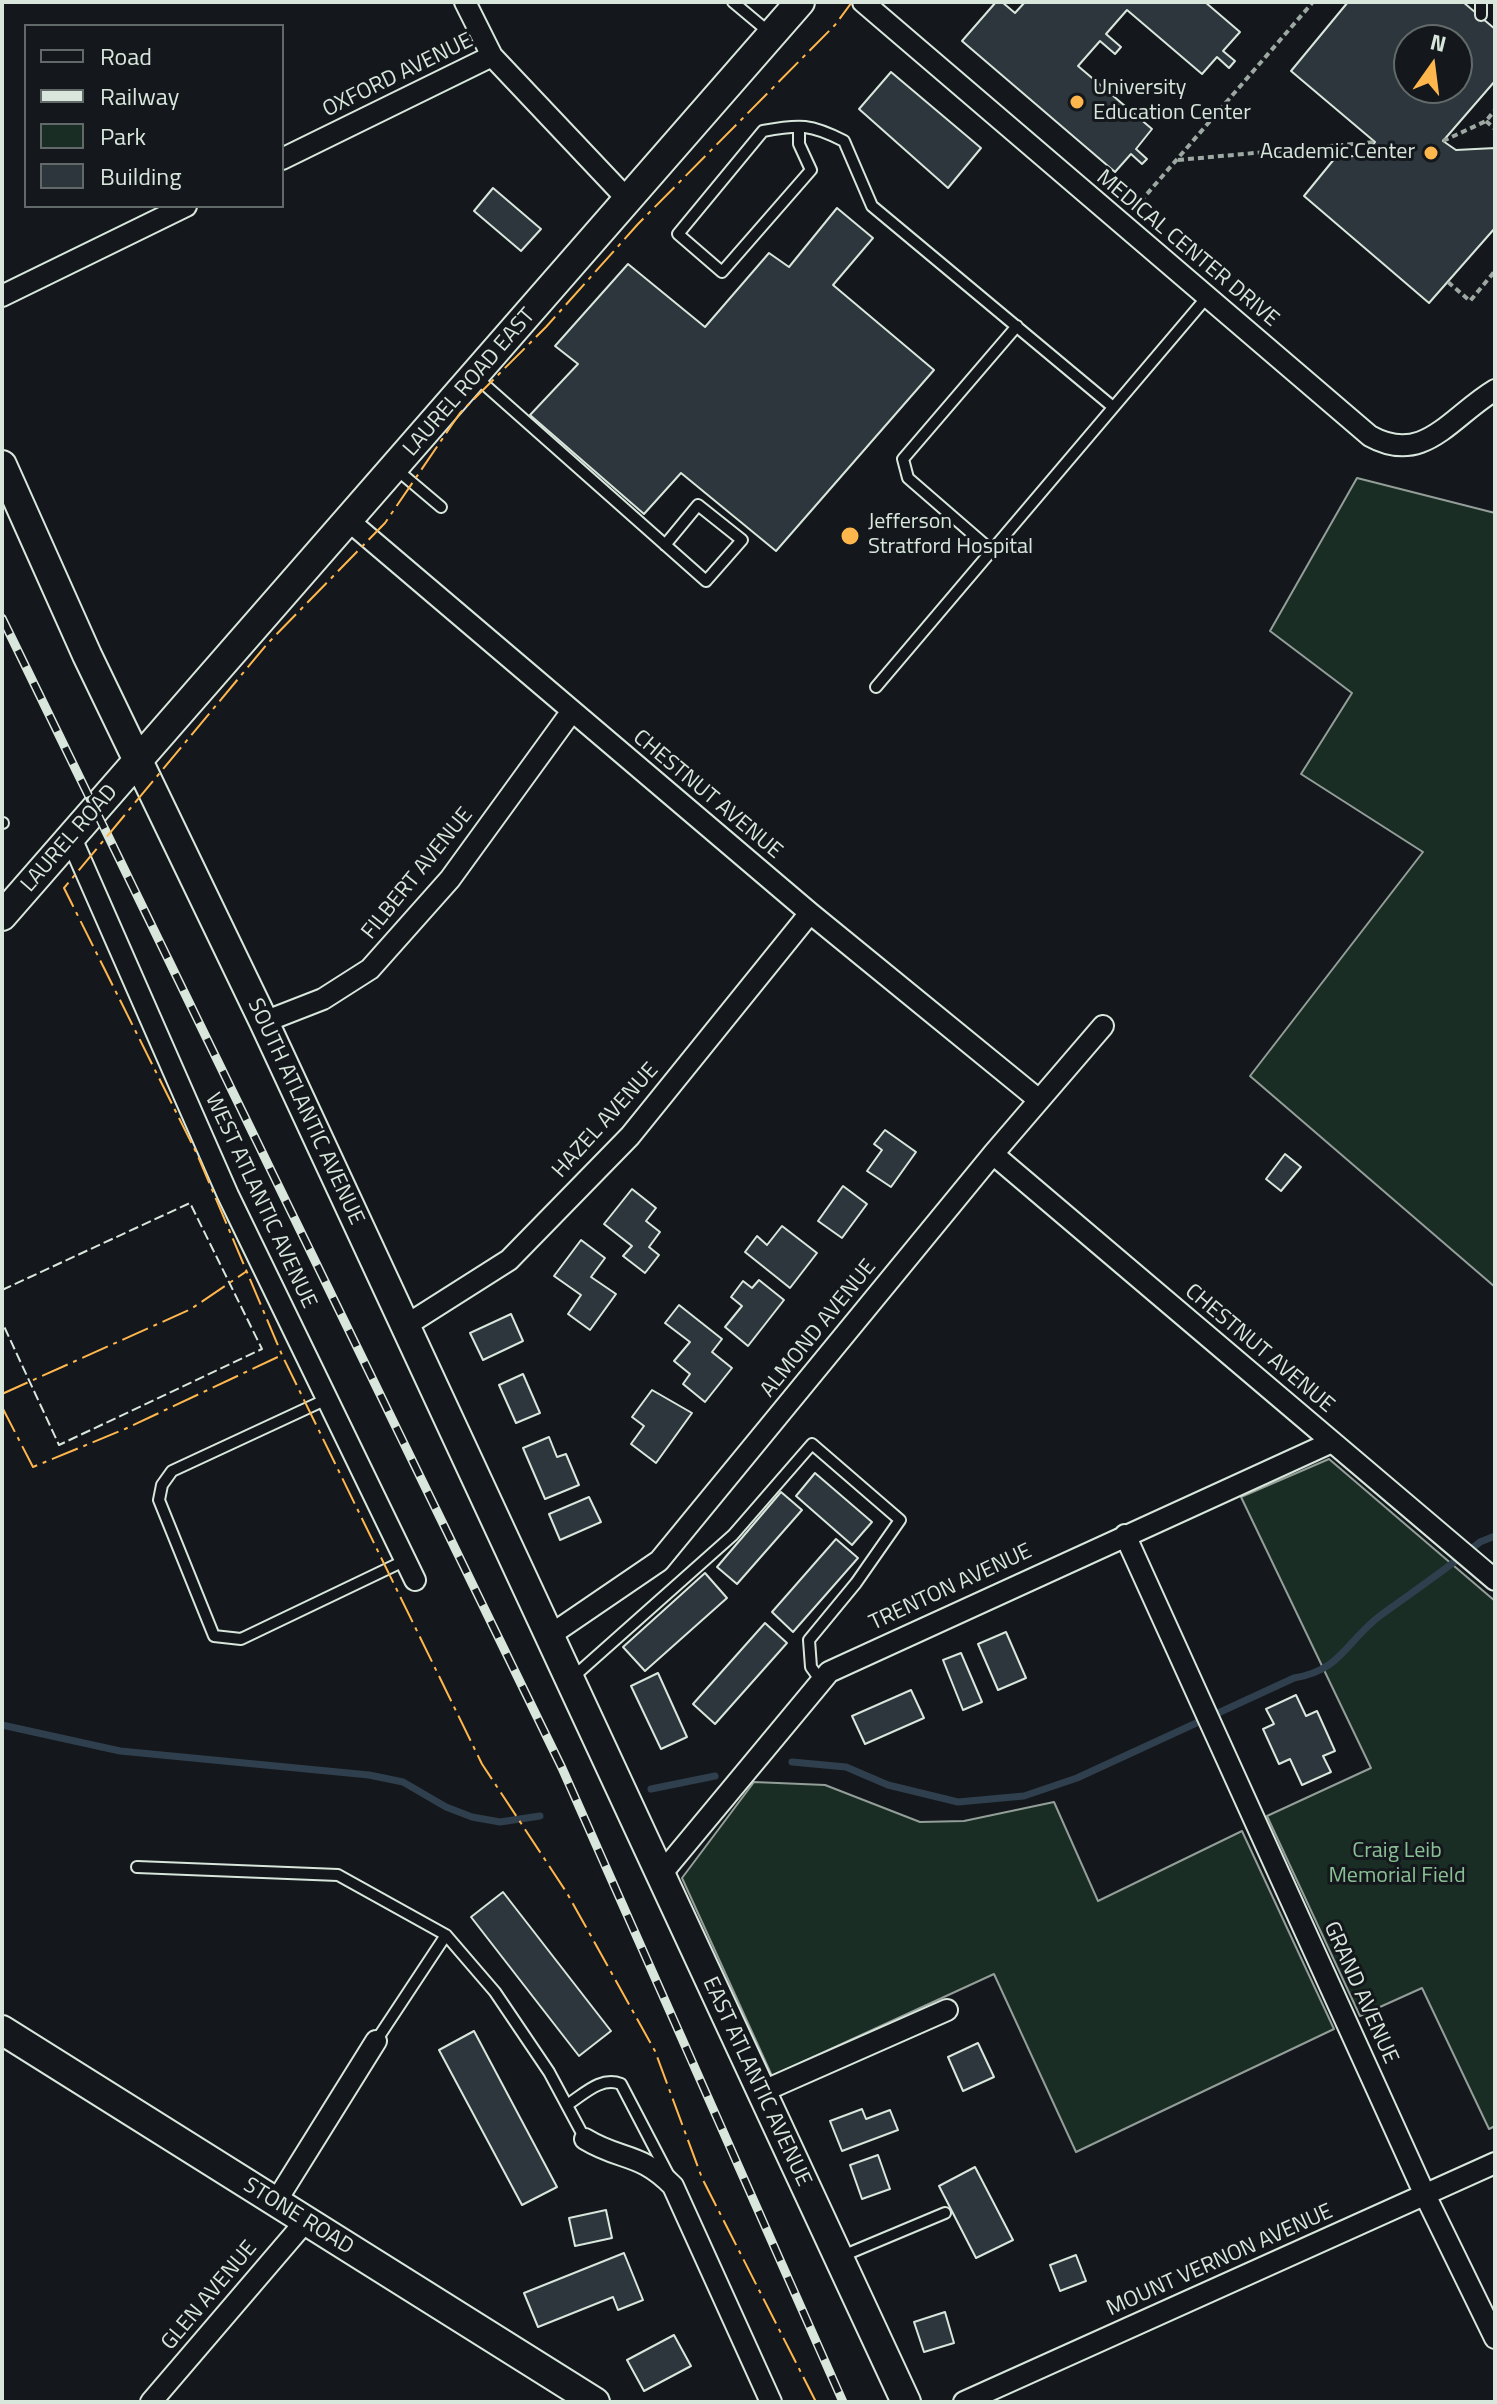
<!DOCTYPE html>
<html>
<head>
<meta charset="utf-8">
<style>
  body { margin:0 }
  #map { position:relative; width:1497px; height:2404px; overflow:hidden; background:#14181c; font-family:"Titillium Web",sans-serif }
  canvas { display:block }
  .frame { position:absolute; inset:0; border:4px solid #d8e6dc; pointer-events:none }
  .legend { position:absolute; left:24px; top:24px; width:260px; height:184px; box-sizing:border-box; background:#14181c; border:2px solid #626a69; margin:0; padding:10px 14px; list-style:none; font-size:24px; color:#d8e6dc }
  .legend li { display:flex; align-items:center; gap:16px; height:40px }
  .legend b { width:40px; border:2px solid #626a69 }
  .north { position:absolute; left:1393px; top:24px; width:80px; height:80px; box-sizing:border-box; background:#14181c; border:2px solid #626a69; border-radius:50%; rotate:14deg; font-size:22px; font-weight:700; line-height:32px; text-align:center; color:#d8e6dc }
  .north::after { content:''; display:block; margin:auto; width:28px; height:36px; background:#ffb74d; clip-path:polygon(50% 0,100% 100%,50% 72%,0 100%) }
</style>
</head>
<body>
<div id="map">
<canvas width="1497" height="2404"></canvas>
<div class="frame"></div>
<ul class="legend">
<li><b style="height:10px;background:#14181c"></b>Road</li>
<li><b style="height:10px;background:#d8e6dc"></b>Railway</li>
<li><b style="height:22px;background:#1a2d24"></b>Park</li>
<li><b style="height:22px;background:#2c363c"></b>Building</li>
</ul>
<div class="north">N</div>
</div>
<script>
const g = document.querySelector('canvas').getContext('2d');
g.lineJoin = 'round';
function fillPath(path, color) { g.fillStyle = color; g.fill(path, 'evenodd'); }
function strokePath(path, color, width, dash) { g.strokeStyle = color; g.lineWidth = width; g.lineCap = dash ? 'butt' : 'round'; g.setLineDash(dash || []); g.stroke(path); }
function label(font, color, halo, rows, align = 'center') {
  g.font = font + ' "Titillium Web",sans-serif'; g.lineWidth = 6; g.setLineDash([]); g.textBaseline = 'middle'; g.strokeStyle = halo; g.fillStyle = color; for (const [text, x, y, turn = 0] of rows) {
    g.save(); g.translate(x, y); g.rotate((+turn || 0) * Math.PI / 180); g.textAlign = isNaN(turn) ? turn : align; if (halo) g.strokeText(text, 0, 0); g.fillText(text, 0, 0); g.restore();
  }
}
const green = new Path2D(`
  M1357 478 1495 513V1287L1250 1076 1423 852 1301 774 1352 693 1270 631Z
  M1329 1459 1495 1601V2126L1489 2129 1422 1988 1360 2016 1267 1816 1371 1768 1241 1497Z
  M754 1782 825 1785 920 1822 964 1821 1054 1802 1098 1901 1242 1831 1334 2029 1076 2152 994 1974 772 2076 682 1878Z`);
const stream = new Path2D(`
  M2 1725 120 1751 369 1775 403 1782 446 1807 472 1817 500 1822 540 1816
  M792 1762 846 1767 888 1785 958 1802 1024 1796 1077 1778 1294 1678C1342 1670 1345 1642 1381 1615 1414 1591 1448 1568 1480 1542L1495 1536
  M651 1789 715 1776`);
const building = new Path2D(`
  M996 2H1002L1015 13 1025 2H1205L1240 32 1223 51 1235 61 1229 68 1217 57 1202 74 1127 10 1106 34 1121 47 1115 54 1100 41 1078 66 1152 129 1136 149 1147 159 1142 164 1131 154 1115 172 962 41Z
  M1348 2H1463L1495 29V81L1443 141 1456 150 1495 148V228L1429 303 1304 196 1335 158 1364 155 1375 142 1291 71ZM1409 40H1457V88H1409Z
  M891 72 981 148 948 188 859 109Z
  M493 188 541 229 521 251 474 211Z
  M837 208 873 238 833 285 934 370 776 551 681 473 644 514 530 415 578 364 555 346 628 264 705 327 769 253 789 267Z
  M885 1130 916 1152 891 1187 867 1171 882 1150 874 1144Z
  M1285 1154 1301 1167 1281 1191 1266 1179Z
  M843 1186 867 1204 842 1238 818 1221Z
  M632 1189 656 1208 646 1221 660 1232 649 1247 659 1255 645 1273 623 1256 632 1246 604 1224Z
  M782 1226 817 1253 790 1288 745 1252 757 1236 767 1245Z
  M581 1240 605 1258 591 1277 616 1294 590 1330 568 1314 581 1295 554 1276Z
  M759 1280 784 1300 748 1346 725 1327 742 1306 731 1297 743 1281 752 1288Z
  M679 1305 722 1339 712 1352 732 1368 705 1402 683 1384 690 1374 674 1361 690 1342 665 1323Z
  M511 1314 523 1341 483 1360 470 1333Z
  M523 1374 540 1413 516 1423 499 1385Z
  M652 1390 692 1413 656 1463 631 1444 644 1426 632 1417Z
  M549 1437 557 1457 566 1454 579 1485 545 1499 523 1448Z
  M815 1473 872 1522 852 1545 796 1496Z
  M781 1492 802 1510 737 1584 717 1567Z
  M589 1497 601 1522 560 1540 549 1514Z
  M836 1539 858 1558 793 1632 772 1612Z
  M705 1573 727 1598 645 1671 623 1647Z
  M765 1623 787 1643 715 1724 693 1704Z
  M1006 1632 1026 1678 998 1690 978 1644Z
  M961 1653 982 1702 963 1710 943 1660Z
  M658 1673 687 1737 661 1749 631 1686Z
  M911 1690 924 1718 865 1744 852 1716Z
  M1296 1695 1306 1716 1317 1711 1335 1751 1323 1756 1331 1772 1302 1785 1290 1759 1279 1764 1263 1729 1274 1724 1266 1709Z
  M503 1892 611 2031 579 2056 471 1917Z
  M474 2031 557 2187 522 2205 439 2050Z
  M978 2043 994 2077 963 2091 948 2057Z
  M862 2109 866 2119 890 2110 898 2130 842 2151 830 2121Z
  M878 2155 890 2189 862 2199 850 2165Z
  M975 2167 1013 2240 976 2258 939 2186Z
  M606 2210 612 2238 575 2246 569 2218Z
  M624 2253 643 2300 618 2310 613 2297 538 2327 524 2293Z
  M1076 2255 1086 2281 1060 2291 1050 2265Z
  M945 2312 954 2343 924 2352 914 2322Z
  M674 2335 691 2366 644 2391 627 2360Z`);
const path = new Path2D(`
  M1486 121 1495 129
  M1443 141 1486 121 1495 110
  M1178 160 1375 142
  M1134 209 1313 2
  M1448 282 1470 301 1495 271`);
const lane = new Path2D(`
  M733 2 770 33
  M1481 2V15
  M799 127V144L811 170 722 272 678 234 763 131C800 124 811 124 844 141L872 206 1113 407
  M477 378 706 581 742 540 698 505 665 545
  M396 469 441 507
  M991 550 908 478 903 459 1017 326
  M876 687 1207 297
  M2 823H3
  M327 1399 172 1471 162 1485 159 1500 214 1636 241 1639 406 1560
  M571 1679 733 1535 812 1444 900 1520 856 1583 809 1640 811 1667 821 1681
  M137 1867 338 1875 446 1935 495 1992 549 2072 585 2139
  M376 2041 446 1935
  M567 2105C584 2094 601 2076 621 2084L669 2176
  M840 2257 945 2213`);
const street = new Path2D(`
  M465 2 492 56 629 201
  M863 2 1370 436C1424 466 1450 417 1495 390
  M282 159 492 56
  M2 296 186 206
  M349 521 810 913 1039 1100
  M71 838 228 1195 415 1580
  M264 1022 323 999 370 969 450 879 572 711
  M993 1154 1495 1580
  M405 1326 509 1260 630 1136 810 913
  M1125 1535 1425 2195 1495 2338
  M549 1636 659 1561 993 1154 1103 1026
  M662 1873 829 1672 1332 1442
  M759 2093 947 2010
  M585 2139C621 2161 640 2152 673 2186L771 2402
  M275 2203 376 2041
  M151 2402 305 2222
  M964 2402 1495 2163`);
const secondary = new Path2D(`
  M2 465 87 655 264 1022 906 2402
  M2 916 800 2
  M2 2030 595 2402`);
const rail = new Path2D(`
  M2 618 562 1768 843 2402`);
const fence = new Path2D(`
  M2 1290 190 1203 262 1349 59 1445 2 1322`);
const power = new Path2D(`
  M2 1394 191 1309 247 1271
  M2 1407 33 1467 125 1429 282 1355
  M816 2402 702 2178 655 2051 567 1893 482 1764 282 1355 197 1154 64 888 268 643 385 523 460 413 546 327 638 224 835 25 852 2`);
const markers = [
  [1077,102,8,"#ffb74d"],
  [1431,153,8,"#ffb74d"],
  [850,536,10,"#ffb74d"]
];
const streetNames = [
  ["OXFORD AVENUE",398,76,-26],
  ["MEDICAL CENTER DRIVE",1187,249,40],
  ["LAUREL ROAD EAST",470,383,-49],
  ["CHESTNUT AVENUE",707,795,40],
  ["LAUREL ROAD",70,839,-49],
  ["FILBERT AVENUE",418,874,-51],
  ["SOUTH ATLANTIC AVENUE",305,1112,65],
  ["HAZEL AVENUE",606,1121,-48],
  ["WEST ATLANTIC AVENUE",260,1201,65],
  ["ALMOND AVENUE",819,1329,-51],
  ["CHESTNUT AVENUE",1259,1349,40],
  ["TRENTON AVENUE",951,1588,-25],
  ["GRAND AVENUE",1360,1993,66],
  ["EAST ATLANTIC AVENUE",756,2082,65],
  ["STONE ROAD",298,2217,32],
  ["MOUNT VERNON AVENUE",1220,2261,-24],
  ["GLEN AVENUE",210,2296,-50]
];
const poiNames = [
  ["University",1093,89],
  ["Education Center",1093,114],
  ["Academic Center",1415,153,"right"],
  ["Jefferson",868,523],
  ["Stratford Hospital",868,548]
];
const parkNames = [
  ["Craig Leib",1397,1852],
  ["Memorial Field",1397,1877]
];
fillPath(green, '#1a2d24');
strokePath(green, '#939e99', 2);
strokePath(stream, '#2f3f4d', 7);
fillPath(building, '#2c363c');
strokePath(building, '#d8e6dc', 2);
strokePath(lane, '#d8e6dc', 14);
strokePath(street, '#d8e6dc', 24);
strokePath(secondary, '#d8e6dc', 32);
strokePath(path, '#9da8a2', 4, [6, 4]);
strokePath(lane, '#14181c', 10);
strokePath(street, '#14181c', 20);
strokePath(secondary, '#14181c', 28);
strokePath(rail, '#d8e6dc', 9);
strokePath(rail, '#14181c', 6, [18]);
strokePath(fence, '#d8e6dc', 2, [10, 4]);
strokePath(power, '#ffb74d', 2, [28, 6, 4, 6]);
for (const [x, y, r, color] of markers) { const dot = new Path2D(); dot.arc(x, y, r, 0, 2 * Math.PI); g.fillStyle = color; g.fill(dot); strokePath(dot, '#14181c', 3); }
label('22px', '#d8e6dc', '#14181c', streetNames);
label('22px', '#d8e6dc', '#14181c', poiNames, 'left');
label('22px', '#8ac095', '#14181c', parkNames);
</script>
</body>
</html>
